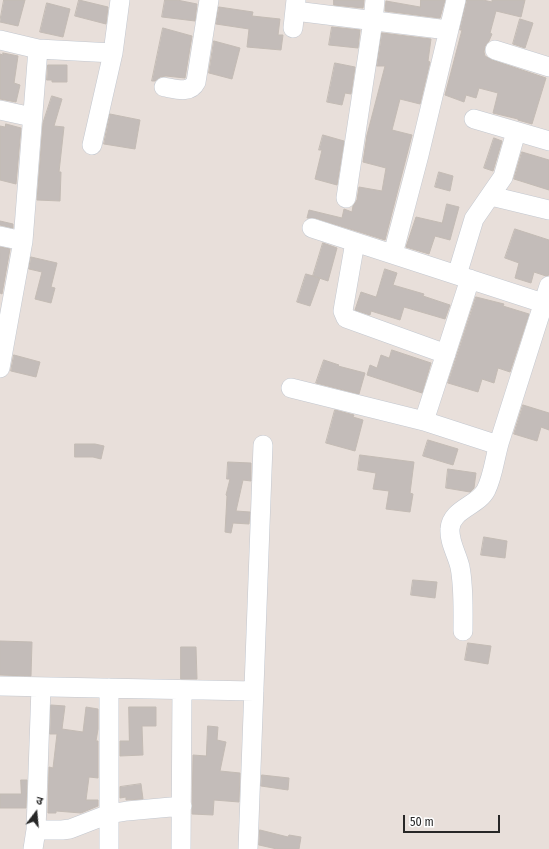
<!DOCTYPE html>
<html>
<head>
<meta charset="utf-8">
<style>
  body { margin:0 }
  #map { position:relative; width:549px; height:849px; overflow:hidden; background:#e8dfda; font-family:"Fira Sans Condensed","Noto Sans Devanagari",sans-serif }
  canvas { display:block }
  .north { position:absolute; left:16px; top:793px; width:40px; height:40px; -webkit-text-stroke:3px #fff; paint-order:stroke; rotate:16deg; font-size:11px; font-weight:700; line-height:16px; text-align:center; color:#272727 }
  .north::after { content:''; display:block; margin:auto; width:14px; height:18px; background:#272727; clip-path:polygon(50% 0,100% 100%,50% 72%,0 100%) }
  .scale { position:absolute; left:403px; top:815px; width:97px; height:18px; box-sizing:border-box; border:2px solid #272727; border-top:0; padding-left:5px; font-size:12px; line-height:14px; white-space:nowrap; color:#272727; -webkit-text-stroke:3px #fff; paint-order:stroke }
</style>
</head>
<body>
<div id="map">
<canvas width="549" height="849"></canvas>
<div class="north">उ</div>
<div class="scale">50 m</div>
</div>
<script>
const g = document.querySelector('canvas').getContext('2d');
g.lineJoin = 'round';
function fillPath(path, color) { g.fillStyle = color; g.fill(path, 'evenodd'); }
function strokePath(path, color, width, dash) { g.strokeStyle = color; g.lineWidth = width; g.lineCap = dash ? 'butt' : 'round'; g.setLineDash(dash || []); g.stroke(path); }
const building = new Path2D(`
  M4 0H25L18 26 0 22Z
  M79 0 108 7 106 24 75 16Z
  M165 0H177L197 4 195 21 162 17Z
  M334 0H364L363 8 334 5Z
  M421 0H445L440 18 385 11 386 1 420 7Z
  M467 0H483L492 2V0H525L521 17 496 11 490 33 492 34 489 41 485 46 484 52 485 56 492 60 546 78 532 124 518 120V119L493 113 498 93 479 88 476 98 466 95 464 102 445 95 462 30H460Z
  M47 3 70 9 63 37 40 32Z
  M219 7 253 12 252 16 280 19 278 35H283L281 50 247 47 249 29 216 24Z
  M520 19 533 23 525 48 513 44Z
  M332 27 360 30 358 48 329 45Z
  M163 28 192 36 185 78 166 76 160 77 155 81H152Z
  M382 33 431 39 428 61 430 62 420 104 400 99 392 130 412 135 385 240 315 218H307L309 210 342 218 344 209 352 212 353 206 357 200 359 187 382 191 386 168 363 162 367 135 385 66H377Z
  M214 41 240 48 232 79 209 73Z
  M3 53 18 56 14 83 20 85 16 102 0 99V54L3 55Z
  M335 63 355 67 351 94 345 93 342 105 327 102Z
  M48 65H67V82H52V80H47Z
  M52 96 62 99 54 126 64 127 59 172H61L60 201 37 200 43 123Z
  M110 114 140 120 135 149 104 144Z
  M6 124 21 128 16 184 0 180V126L5 127Z
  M323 135 344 141 337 185 315 179 322 150H319Z
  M494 138 502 141 493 171 484 168Z
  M522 152 549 160V190L514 179Z
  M439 172 453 176 450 191 435 187Z
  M447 204 459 207 450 240 435 236 429 254 406 247 416 217 442 223Z
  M0 221 13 224V228L0 225Z
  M515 229 549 240V275L546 276 534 272 531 283 515 278 519 263 505 258Z
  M323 243 337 248 328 281 313 276Z
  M0 247 10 249 2 294 0 293Z
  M31 257 57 263 51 287 55 288 51 303 35 299 42 272 29 269Z
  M385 269 397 273 393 285 424 294 423 296 450 305 445 319 404 307 400 320 371 311 370 315 355 310 361 292 376 297Z
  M306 274 320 278 310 306 297 302Z
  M476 297 504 304 503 306 529 314 510 372 498 368 494 383 482 379 478 392 448 383Z
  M392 350 431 363 422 393 367 375 370 365 377 368 381 355 389 358Z
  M14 355 40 362 36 377 11 371Z
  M324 360 339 365 338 366 365 373 359 394 316 383Z
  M523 405 549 413V430L541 427 537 441 514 434Z
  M335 410 354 415 353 417 363 420 355 451 326 443Z
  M428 440 458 449 453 465 423 456Z
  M75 444H95L104 446 101 459 93 457H75Z
  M360 455 414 462 410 493 413 494 410 512 386 509 389 491 373 489 376 473 358 470Z
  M228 462 251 463V481L243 480 236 511 250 512 249 524 233 523 231 533 225 532 227 496 226 495 230 479H227Z
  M448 469 476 473 474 488 470 492 446 488Z
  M484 537 507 541 505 558 481 555Z
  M413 580 437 582 435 598 411 595Z
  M0 641 32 642 31 676 0 675Z
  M468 643 491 646 488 664 465 660Z
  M181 647H196L197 679H181Z
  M51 705 65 706 62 729 83 732 86 707 98 709V729L96 741H98V778L89 777 86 800H98V806L81 813 56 811V813H48L49 767 53 768 57 734H50Z
  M129 707H156V726H142L143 755 120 756V741H129Z
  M208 726 218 727 217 740 226 742 220 771 240 773 239 802 214 800 213 815 192 814 193 755 206 756Z
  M262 775 289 778 288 790 261 786Z
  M21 780H27L26 808H0V794H21Z
  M141 784 143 799 126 800V797L120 798V787Z
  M260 830 288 837 289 835 301 837 299 849H277L259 845Z`);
const minor = new Path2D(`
  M295 11 448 30
  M293 28 296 0
  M0 40 38 49 113 53
  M495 50 549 67
  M164 87C176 89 190 94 196 82L209 0
  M0 110 32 117
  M474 119 549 141
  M92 145 113 53 120 0
  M491 196 549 210
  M346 198 373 21 375 0
  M312 228 549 305
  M0 236 23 241
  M355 242 344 305 343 311 346 318 446 354
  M393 254 419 155 456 0
  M457 275 474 219 503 177 516 132
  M0 368 23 241 38 49
  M291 388 424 421 498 445
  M424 421 470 279
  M463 631C463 610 464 588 460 567 457 554 449 542 450 529 451 509 478 506 486 490 494 474 495 454 501 437 517 387 533 337 549 286
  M0 686 254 691
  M36 830H62L70 829 109 814 127 811 182 806
  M33 849 36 830 41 687
  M109 849V688
  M181 849 182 690
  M248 849 263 445`);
fillPath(building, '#c3bcb9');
strokePath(building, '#c3bbb4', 1);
strokePath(minor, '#c2c7cf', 20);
strokePath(minor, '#fff', 19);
</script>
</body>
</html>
